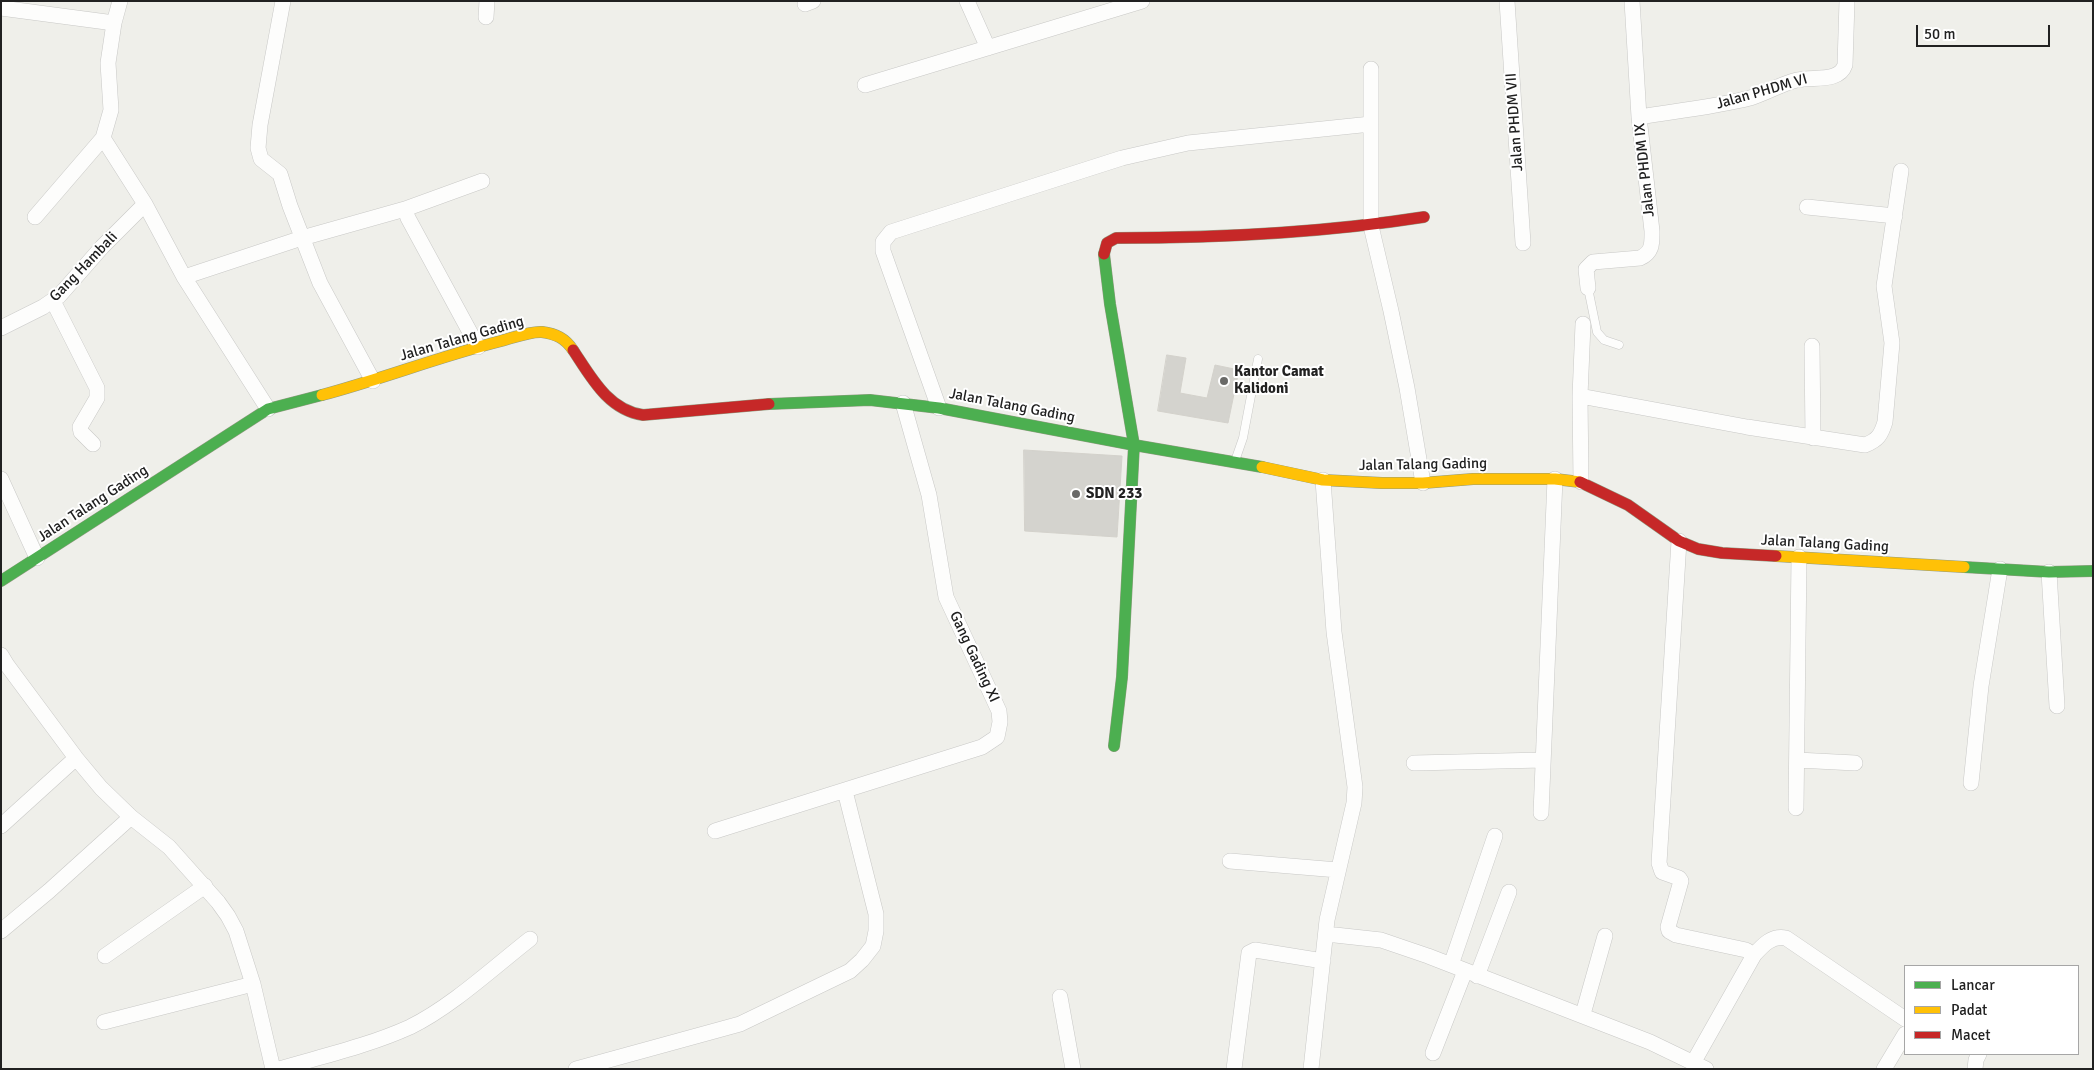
<!DOCTYPE html>
<html>
<head>
<meta charset="utf-8">
<style>
  body { margin:0 }
  #map { position:relative; width:2094px; height:1070px; overflow:hidden; background:#efefea; font-family:Signika,sans-serif }
  canvas { display:block }
  .frame { position:absolute; inset:0; border:2px solid #212121; pointer-events:none }
  .legend { position:absolute; left:1904px; top:965px; width:175px; height:90px; box-sizing:border-box; background:#fff; border:1px solid #a6a6a6; margin:0; padding:6px 9px; list-style:none; font-size:15px; color:#212121 }
  .legend li { display:flex; align-items:center; gap:10px; height:25px }
  .legend b { width:25px; border:1px solid #a6a6a6 }
  .scale { position:absolute; left:1916px; top:25px; width:134px; height:22px; box-sizing:border-box; border:2px solid #212121; border-top:0; padding-left:6px; font-size:15px; line-height:18px; white-space:nowrap; color:#212121; -webkit-text-stroke:4px #fff; paint-order:stroke }
</style>
</head>
<body>
<div id="map">
<canvas width="2094" height="1070"></canvas>
<div class="frame"></div>
<ul class="legend">
<li><b style="height:6px;background:#4caf50"></b>Lancar</li>
<li><b style="height:6px;background:#ffc107"></b>Padat</li>
<li><b style="height:6px;background:#c62828"></b>Macet</li>
</ul>
<div class="scale">50 m</div>
</div>
<script>
const g = document.querySelector('canvas').getContext('2d');
g.lineJoin = 'round';
function fillPath(path, color) { g.fillStyle = color; g.fill(path, 'evenodd'); }
function strokePath(path, color, width, dash) { g.strokeStyle = color; g.lineWidth = width; g.lineCap = dash ? 'butt' : 'round'; g.setLineDash(dash || []); g.stroke(path); }
function label(font, color, halo, rows, align = 'center') {
  g.font = font + ' Signika,sans-serif'; g.lineWidth = 4; g.setLineDash([]); g.textBaseline = 'middle'; g.strokeStyle = halo; g.fillStyle = color; for (const [text, x, y, turn = 0] of rows) {
    g.save(); g.translate(x, y); g.rotate((+turn || 0) * Math.PI / 180); g.textAlign = isNaN(turn) ? turn : align; if (halo) g.strokeText(text, 0, 0); g.fillText(text, 0, 0); g.restore();
  }
}
const building = new Path2D(`
  M1167 355 1186 358 1180 393 1207 398 1215 365 1239 370 1228 423 1158 411Z
  M1024 450 1122 456 1117 537 1025 531Z`);
const lane = new Path2D(`
  M1588 288 1597 332 1604 340 1619 345
  M1235 461 1243 438 1258 359`);
const street = new Path2D(`
  M283 1 260 125 258 148 261 159 280 174 290 206 320 283 373 381
  M967 1 988 48
  M1507 1 1523 243
  M805 4 813 1
  M1 8 114 23 120 1
  M486 17 487 1
  M114 23 108 63 111 110 103 138 145 204 184 277 268 409
  M1371 69V226L1391 311 1407 388 1423 483
  M865 85 1142 1
  M1639 117C1676 111 1714 107 1750 98 1766 93 1781 84 1797 80 1813 76 1839 83 1845 65L1847 1
  M1807 207 1895 216
  M35 217 103 138
  M184 277 302 238 405 209
  M1588 288 1586 269 1593 262 1640 258C1653 252 1652 243 1652 231L1639 117 1632 1
  M53 301 97 388V398L80 427 81 432 93 444
  M1 328 43 307 59 296 102 247 145 204
  M1812 346 1813 438
  M478 347 408 218 405 209 482 181
  M1580 396 1747 427 1865 445C1878 440 1881 435 1885 422L1892 343 1884 286 1901 171
  M939 408 883 251V242L891 232 1122 158 1188 143 1371 124
  M1 479 37 558
  M1581 482 1580 396 1583 324
  M1679 541 1659 863 1662 872 1679 878 1681 881 1668 927 1669 931 1676 935 1746 950 1754 955 1693 1063
  M2049 572 2057 706
  M1 655 7 665 76 758 101 788 131 817 169 847 218 902 228 916 236 931 253 984 273 1069
  M1797 760 1855 763
  M1414 763 1543 760
  M1971 783 1981 686 2000 569
  M1796 808 1799 557
  M1541 813 1555 479
  M1 826 76 758
  M715 831 982 747 997 737 1000 722 999 711 946 597 929 495 903 403
  M1230 861 1338 870
  M1 931 49 891 131 817
  M1326 934 1381 940 1428 956 1650 1042 1706 1069
  M1754 955C1763 945 1772 935 1786 938L1905 1019
  M105 956 205 886
  M1451 965 1495 836
  M1477 976 1509 892
  M1060 997 1073 1069
  M1583 1014 1605 936
  M104 1022 253 984
  M1433 1053 1465 971
  M279 1069C323 1056 368 1046 410 1027 451 1007 493 968 530 939
  M576 1069 740 1024 850 971 862 960 873 946 876 931V914L845 791
  M1234 1069 1249 953 1255 950 1323 961
  M1311 1069 1327 920 1354 803 1355 787 1334 632 1323 480
  M1884 1069 1905 1034
  M1975 1069 1976 1060 1979 1054`);
const fast = new Path2D(`
  M1104 254 1110 304 1134 445 1122 677 1114 746
  M769 404 870 400 939 408 1134 445 1262 467
  M1964 567 2049 572 2093 571
  M1 581 268 409 322 395`);
const slow = new Path2D(`
  M322 395C382 379 441 356 501 341 513 338 530 331 542 332 556 334 565 338 573 350
  M1262 467 1323 480 1382 483H1423L1473 479H1555L1580 482
  M1776 556 1964 567`);
const jam = new Path2D(`
  M1104 254 1107 243 1116 238C1219 238 1322 233 1424 217
  M573 350C591 377 608 410 643 415L769 404
  M1580 482 1628 505 1679 541 1698 549 1722 553 1776 556`);
const markers = [
  [1224,381,5,"#696967"],
  [1076,494,5,"#696967"]
];
const streetNames = [
  ["Jalan PHDM VI",1762,92,-16],
  ["Jalan PHDM VII",1515,122,-94],
  ["Jalan PHDM IX",1645,170,-96],
  ["Gang Hambali",84,267,-46],
  ["Jalan Talang Gading",462,339,-16],
  ["Jalan Talang Gading",1012,406,11],
  ["Jalan Talang Gading",1423,465,-1],
  ["Jalan Talang Gading",93,504,-33],
  ["Jalan Talang Gading",1825,544,3],
  ["Gang Gading XI",974,657,65]
];
const poiNames = [
  ["Kantor Camat",1234,372],
  ["Kalidoni",1234,389],
  ["SDN 233",1086,494]
];
fillPath(building, '#d4d3ce');
strokePath(building, '#d3d1cb', 1);
strokePath(lane, '#c8c8c6', 9);
strokePath(street, '#c8c8c6', 16);
strokePath(fast, '#909b80', 12);
strokePath(slow, '#909b80', 12);
strokePath(jam, '#909b80', 12);
strokePath(lane, '#fdfdfc', 8);
strokePath(street, '#fdfdfc', 15);
strokePath(fast, '#4caf50', 11);
strokePath(slow, '#ffc107', 11);
strokePath(jam, '#c62828', 11);
for (const [x, y, r, color] of markers) { const dot = new Path2D(); dot.arc(x, y, r, 0, 2 * Math.PI); g.fillStyle = color; g.fill(dot); strokePath(dot, '#fff', 2); }
label('15px', '#212121', '#fff', streetNames);
label('bold 15px', '#212121', '#fff', poiNames, 'left');
</script>
</body>
</html>
